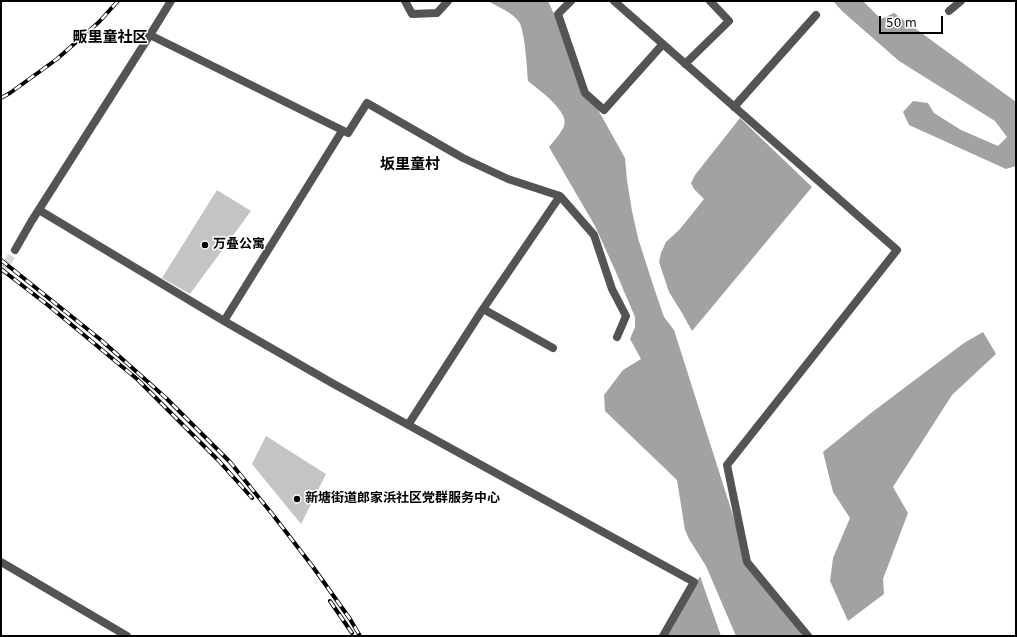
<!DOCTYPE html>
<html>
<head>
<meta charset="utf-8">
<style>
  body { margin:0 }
  #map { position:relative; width:1017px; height:637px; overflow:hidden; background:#fff; font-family:"DejaVu Sans",sans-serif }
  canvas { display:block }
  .frame { position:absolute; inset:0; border:2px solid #000; pointer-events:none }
  .scale { position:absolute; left:879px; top:16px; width:64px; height:18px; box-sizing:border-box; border:2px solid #000; border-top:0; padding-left:5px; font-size:12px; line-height:14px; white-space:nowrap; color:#000; -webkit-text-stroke:3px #fff; paint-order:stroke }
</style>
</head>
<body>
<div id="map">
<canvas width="1017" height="637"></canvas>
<div class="frame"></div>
<div class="scale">50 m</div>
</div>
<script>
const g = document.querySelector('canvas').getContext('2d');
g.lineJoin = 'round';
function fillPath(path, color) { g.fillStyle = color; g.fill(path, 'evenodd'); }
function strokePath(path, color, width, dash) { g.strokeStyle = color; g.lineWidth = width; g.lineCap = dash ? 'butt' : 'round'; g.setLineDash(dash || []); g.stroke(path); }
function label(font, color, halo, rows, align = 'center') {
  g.font = font + ' "DejaVu Sans","Noto Sans SC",sans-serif'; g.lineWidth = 3; g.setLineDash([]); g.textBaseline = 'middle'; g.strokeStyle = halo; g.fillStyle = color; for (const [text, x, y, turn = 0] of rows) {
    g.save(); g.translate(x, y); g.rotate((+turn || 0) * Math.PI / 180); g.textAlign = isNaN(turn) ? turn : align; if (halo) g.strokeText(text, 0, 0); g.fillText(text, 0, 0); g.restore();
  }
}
const water = new Path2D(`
  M488 1H548L555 16 583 91 597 108 625 158 627 180 632 211 638 238 654 288 664 317 674 330 736 525 742 551 793 621 802 636H736L706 566 689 539 685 530 677 480 605 411 604 395 623 370 641 359 630 339 635 327V317L615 270 595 226 549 147C553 142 562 132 564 126 570 112 538 89 528 81 527 68 525 31 519 22 514 13 496 6 488 1Z
  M833 1H863L881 19 894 13 1016 102V166L1006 169 909 125 903 112 913 101 928 103 934 113 961 130 998 146 1007 137 995 121 899 61 842 11Z
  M740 118 812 187 692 331 682 313 669 292 659 262 661 253 666 242 680 229 704 199 694 189 691 183 695 175Z
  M983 332 996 354 952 395 893 487 908 513 883 579 884 594 848 621 830 581 833 558 850 518 833 492 823 452 871 413 964 343Z
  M700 576 721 636H667Z`);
const building = new Path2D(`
  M217 190 251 211 190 294 162 278Z
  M266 436 326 474 301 524 252 464Z`);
const tertiaryTunnel = new Path2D(`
  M1 273 15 250`);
const minor = new Path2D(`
  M405 1 412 14 437 13 448 1
  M571 1 558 14 585 93 604 110 663 44
  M614 1 897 250 727 465 747 562 808 636
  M949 11 961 1
  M150 35 348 133 367 103 463 158 508 179 560 196 594 235 612 289 626 316 617 337
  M685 64 729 21 710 1
  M734 107 816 15
  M39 210 224 321 332 383 694 582 663 636
  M483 309 553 348
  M224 321 342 131
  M408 425 483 309 560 196`);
const tertiary = new Path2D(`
  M15 250 31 222 150 35 171 1
  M1 562 127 636`);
const rail = new Path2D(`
  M1 98 10 93 57 59 99 22 118 1
  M1 260 101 340 166 398 230 462 273 515 313 567 350 619 360 636
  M1 269 49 306 137 379 219 461 252 498
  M330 601 352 633`);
const markers = [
  [205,245,4,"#000"],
  [297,499,4,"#000"]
];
const poiNames = [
  ["万叠公寓",213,245],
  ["新塘街道郎家浜社区党群服务中心",305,499]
];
const quarterNames = [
  ["畈里童社区",110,38],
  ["坂里童村",410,165]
];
fillPath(water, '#a2a2a2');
fillPath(building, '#c4c4c4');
strokePath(tertiaryTunnel, '#d9d9d9', 8, [8, 4]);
strokePath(minor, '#545454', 8);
strokePath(tertiary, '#545454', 8);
strokePath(rail, '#000', 4);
strokePath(rail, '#fff', 2.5, [8]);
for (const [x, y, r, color] of markers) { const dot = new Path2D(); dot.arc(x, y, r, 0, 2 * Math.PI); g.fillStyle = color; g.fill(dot); strokePath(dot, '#fff', 1.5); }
label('bold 13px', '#000', '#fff', poiNames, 'left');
label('bold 15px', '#000', '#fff', quarterNames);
</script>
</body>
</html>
